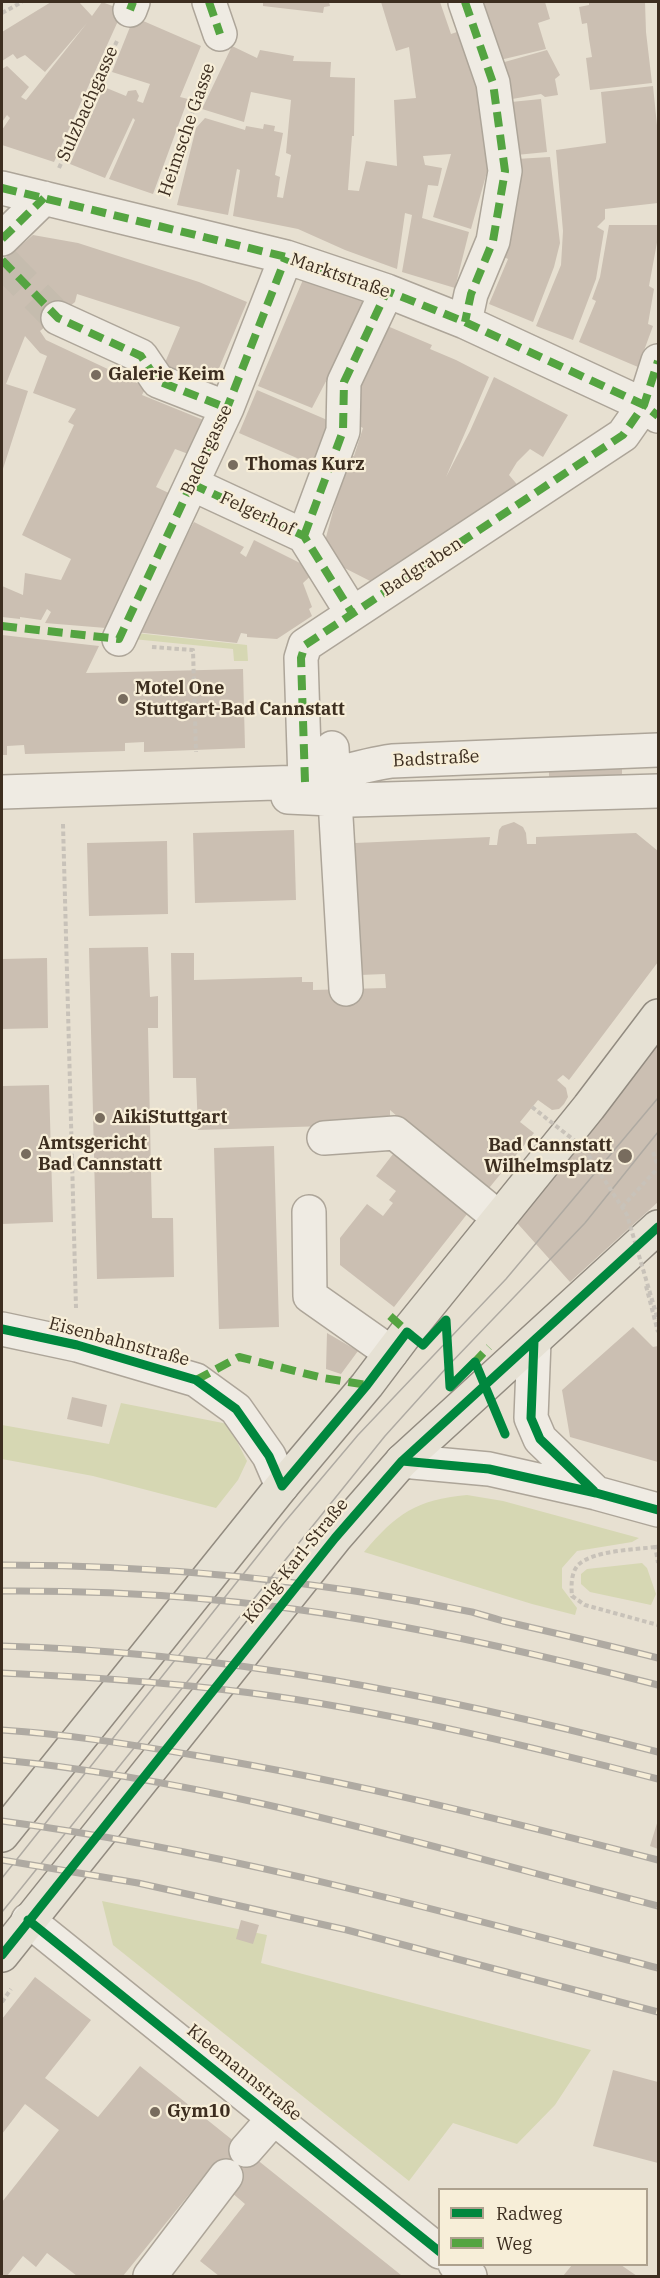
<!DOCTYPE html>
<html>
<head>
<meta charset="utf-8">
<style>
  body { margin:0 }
  #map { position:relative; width:660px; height:2278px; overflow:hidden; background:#e7e0d1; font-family:"IBM Plex Serif",serif }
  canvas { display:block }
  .frame { position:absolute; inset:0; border:3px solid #3d2e20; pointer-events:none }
  .legend { position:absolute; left:438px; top:2188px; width:210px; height:78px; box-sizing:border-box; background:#f7eed8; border:2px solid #ada18e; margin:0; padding:8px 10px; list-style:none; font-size:18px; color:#3d2e20 }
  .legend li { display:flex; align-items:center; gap:12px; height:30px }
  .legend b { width:30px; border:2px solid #ada18e }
</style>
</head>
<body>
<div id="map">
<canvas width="660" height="2278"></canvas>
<div class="frame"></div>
<ul class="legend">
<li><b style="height:8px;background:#00873e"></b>Radweg</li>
<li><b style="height:8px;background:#54a441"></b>Weg</li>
</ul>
</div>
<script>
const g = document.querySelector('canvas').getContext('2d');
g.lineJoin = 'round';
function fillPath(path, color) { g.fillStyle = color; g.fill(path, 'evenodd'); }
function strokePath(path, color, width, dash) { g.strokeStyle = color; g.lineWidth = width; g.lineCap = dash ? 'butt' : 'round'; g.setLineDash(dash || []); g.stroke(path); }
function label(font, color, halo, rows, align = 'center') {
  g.font = font + ' "IBM Plex Serif",serif'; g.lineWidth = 4.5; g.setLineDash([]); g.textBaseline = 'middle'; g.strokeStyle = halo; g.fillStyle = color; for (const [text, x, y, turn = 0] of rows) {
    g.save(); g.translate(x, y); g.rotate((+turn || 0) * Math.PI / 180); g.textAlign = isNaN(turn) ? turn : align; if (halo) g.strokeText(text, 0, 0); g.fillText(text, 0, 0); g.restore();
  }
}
const green = new Path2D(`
  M136 633 247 645 248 661H234L233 649 133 639Z
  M121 1403 228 1424 247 1461 238 1480 216 1508 93 1476 2 1459V1425L109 1444Z
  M467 1495 503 1501 639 1538 632 1542 577 1551 562 1568V1588L577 1608 575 1615 532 1604 364 1552C397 1513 416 1500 467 1495Z
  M642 1563 647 1568 656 1594 651 1605 590 1592 581 1584V1574L587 1569Z
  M102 1901 267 1935 261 1963 591 2050 555 2105 517 2144 453 2123 409 2181 113 1945Z`);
const building = new Path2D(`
  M51 2H79L92 16 102 2 123 10 54 162 2 145V130L10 118 7 115 2 122V69L7 66 29 87 21 97 26 100 87 23 45 72 25 55 17 59 13 54 2 61V32Z
  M263 2H329L330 6 324 7 323 13 263 6Z
  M381 2H440L451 34 463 30 482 105 490 161 471 229 433 217 451 154 423 156 425 165 442 168 438 186 428 185 422 218 469 232 455 288 402 272 412 215 405 213 397 269 345 250 298 229 233 216 240 170 237 169 228 215 177 205 196 128 205 118 245 130 246 126 263 129 264 124 275 126 274 131 283 133 275 175 280 177 277 197 283 198 291 155 286 153 291 100 251 92 244 122 202 109 232 46 257 58 260 50 294 56 293 61 331 62 330 77 355 78 354 136H352L348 190 359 191 366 161 397 166 394 100 416 98 409 47 396 51Z
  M482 2H545L550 19 538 23 546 49 500 60Z
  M589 2H645L646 32 652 83 590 90 586 58 592 57 589 39 587 23 582 24 579 7 589 5Z
  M134 17 201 46 180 97 188 99 153 194 109 179 135 120 133 118 105 178 70 164 104 87 126 96 128 91 136 90 139 96 137 101 143 103 150 84 112 72Z
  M547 50 560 75 555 79 558 95 545 97 541 94 512 99 501 63Z
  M653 86 658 135V203L605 209V219L597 227 604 231 596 279 573 340 536 326 561 265 563 231 556 150 606 143 601 92Z
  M541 99 547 152 516 155 511 102Z
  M550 157 560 243 554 267 533 322 489 304 508 259 502 256 516 159Z
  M609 225H658V237L649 286 654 289 648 324 653 326 638 367 579 342 596 301 592 299 600 277Z
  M33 235 78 243 199 282 247 302 209 392 161 372 180 327 77 294 75 302 40 331 46 340 146 387 142 395 206 421 191 455 175 449 156 487 173 495 106 628 45 623 51 612 47 609 41 620 20 617V619L2 617V586L23 595 25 573 61 580 71 559 22 535 74 425 68 422 76 409 33 393 47 356 40 353 25 336 6 384 28 391 2 472V262Z
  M305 275 368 301 312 408 258 386Z
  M385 325 432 345 430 349 456 360 489 377 446 477 470 431 494 377 568 415 543 457 530 449 517 462 509 475 521 489 374 583 321 556 348 455 354 456 363 428 350 421 364 371Z
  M257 390 332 422 313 465 239 433Z
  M194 522 244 547 240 553 246 557 254 540 316 571 303 583 312 607 309 609 312 616 277 639 247 637V634L241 633 237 643 135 632Z
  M2 635 99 646 86 673 243 669 245 748 144 752V742L125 743V751L25 754 24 745 7 746V755H2Z
  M622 764V776L549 778V767Z
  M514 822 523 827 526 833 527 844H536V837L636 833 658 851V962L569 1080 563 1075 557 1080 566 1088 568 1097 564 1104 559 1109 552 1110 538 1100 520 1122 534 1133 485 1193 390 1110V1124L198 1130 196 1078H173L171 953H194V980L302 977V982H313V990L386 988 385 974 360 975 355 843 490 837 489 845H497L499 830 502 826Z
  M294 830 296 900 195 903 193 833Z
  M167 841 168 914 89 916 87 843Z
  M148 947 150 997 158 996V1028H148L152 1218H173L174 1277 97 1279 89 948Z
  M47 958 48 1028 2 1029V959Z
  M658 1020V1202L570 1282 510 1215Z
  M49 1085 53 1222 2 1224V1086Z
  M400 1145 475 1204 394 1307 340 1265V1238L367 1204 383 1216 393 1203 389 1200 396 1191 376 1176Z
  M274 1146 279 1327 219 1329 214 1148Z
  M633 1327 653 1347 658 1346V1462L570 1437 562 1390Z
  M327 1333 358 1351 341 1374 326 1369Z
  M72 1397 107 1405 102 1427 67 1419Z
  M658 1820V1849L650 1846Z
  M241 1920 259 1925 253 1944 236 1939Z
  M35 1977 91 2020 45 2078 98 2117 140 2066 401 2275 399 2276H219L200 2261 245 2204 231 2192 237 2185 213 2165 123 2276H77L47 2253 36 2267 23 2256 7 2276H2V2202L59 2130 25 2104 2 2134V2019Z
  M613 2070 658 2082V2163L593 2146Z
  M572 2265H621L637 2276H563Z`);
const minorTunnel = new Path2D(`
  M2 261 58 318`);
const path = new Path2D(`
  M2 13 22 2
  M59 168 117 41
  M165 191 209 65
  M152 647 193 650 196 752
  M63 824 76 1308
  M653 1152 658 1167
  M622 1207 658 1168
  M646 1286 658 1332
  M655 1545 658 1563
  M655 1547C634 1550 594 1550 578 1565 571 1573 571 1586 572 1596L585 1605 658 1625
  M2 2002 11 1989`);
const minor = new Path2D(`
  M209 2 220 34
  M465 2 493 83 505 171 493 241 471 294 465 322
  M130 10 133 2
  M2 188 286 257 387 291 465 322 644 405 658 416
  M2 239 44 198
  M58 318 141 356 158 381 227 408
  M192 484 304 536 352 613
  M304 536 343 431 344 382 387 291
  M119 639 227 408 286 257
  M332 748 346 989
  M305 782 301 658 305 645 623 435 644 405 658 361
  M2 792 305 782C334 775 362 765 392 761L658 750
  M288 797 352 800 658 791
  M324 1138 395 1133 499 1218
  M309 1212 310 1296 391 1353
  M2 1329 77 1345 196 1380 236 1409 269 1456 282 1486
  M534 1341 531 1418 540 1439 595 1492
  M402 1461 489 1469 596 1493 658 1510
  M28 1920 440 2252
  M246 2150 274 2118
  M455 2264 470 2276
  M150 2276 226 2176`);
const major = new Path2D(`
  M2 1835 282 1486 367 1385 407 1332 589 1107 658 1016
  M2 1955 335 1538 402 1461 658 1227`);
const tram = new Path2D(`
  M2 1878 283 1524 358 1435 506 1279 658 1098
  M2 1912 385 1436 448 1366 585 1223 658 1132`);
const rail = new Path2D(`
  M2 1565C160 1565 317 1580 472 1612 483 1615 493 1618 503 1621 555 1633 607 1645 658 1658
  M2 1591C122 1590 246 1599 365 1620 464 1637 561 1660 658 1685
  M2 1646C226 1652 442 1696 658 1752
  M2 1673C92 1677 183 1683 273 1696 403 1715 531 1747 658 1779
  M2 1730C68 1734 134 1745 199 1756 354 1782 507 1821 658 1860
  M2 1760C221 1781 445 1851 658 1906
  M2 1821C224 1851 441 1911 658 1968
  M2 1860 138 1883 347 1930 658 2012`);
const pathBridge = new Path2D(`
  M532 1107 584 1148 627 1215 658 1320`);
const quiet = new Path2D(`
  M209 2 220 34
  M465 2 493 83 505 171 493 241 471 294 465 322
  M130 10 133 2
  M2 188 286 257 387 291 465 322 644 405 658 416
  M2 239 44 198
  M2 260 58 318 141 356 158 381 227 408
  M192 484 304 536 352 613
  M304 536 343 431 344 382 387 291
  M2 626 119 639 227 408 286 257
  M305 782 301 658 305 645 623 435 644 405 658 361
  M390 1316 411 1335
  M473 1364 489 1347
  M196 1380 239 1357 323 1378 367 1385`);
const cycleway = new Path2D(`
  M2 1329 77 1345 196 1380 236 1409 269 1456 282 1486 367 1385 407 1332 423 1345 446 1320 450 1387 475 1362 505 1434
  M534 1341 531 1418 540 1439 594 1491
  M402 1461 489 1469 596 1493 658 1510
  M28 1920 440 2252
  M2 1955 335 1538 402 1461 658 1227`);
const markers = [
  [96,375,6,"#786c5e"],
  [233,465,6,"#786c5e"],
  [123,699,6,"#786c5e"],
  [100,1118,6,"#786c5e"],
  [26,1154,6,"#786c5e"],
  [625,1156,8,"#786c5e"],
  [155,2112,6,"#786c5e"]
];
const streetNames = [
  ["Sulzbachgasse",88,104,-66],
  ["Heimsche Gasse",187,130,-71],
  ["Marktstraße",340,276,19],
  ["Badergasse",207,450,-65],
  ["Felgerhof",257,514,25],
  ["Badgraben",422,567,-33],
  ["Badstraße",436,759,-3],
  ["Eisenbahnstraße",119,1342,15],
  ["König-Karl-Straße",296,1561,-51],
  ["Kleemannstraße",244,2073,39]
];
const poiNames = [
  ["Galerie Keim",108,375],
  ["Thomas Kurz",245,465],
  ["Motel One",135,689],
  ["Stuttgart-Bad Cannstatt",135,710],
  ["AikiStuttgart",112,1118],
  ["Amtsgericht",38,1144],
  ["Bad Cannstatt",38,1165],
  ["Bad Cannstatt",612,1146,"right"],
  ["Wilhelmsplatz",612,1167,"right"],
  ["Gym10",167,2112]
];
fillPath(green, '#d6d7b3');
fillPath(building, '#cbbfb2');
strokePath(minorTunnel, '#c5bcae', 33, [33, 16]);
strokePath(minor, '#ada599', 36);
strokePath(major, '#928b80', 36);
strokePath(path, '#c8c2b9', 4, [4.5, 3]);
strokePath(minor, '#efebe3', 33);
strokePath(major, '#e6e1d4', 33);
strokePath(tram, '#afaaa2', 1.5);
strokePath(rail, '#afaaa2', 7);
strokePath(rail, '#f7eed8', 4.5, [14]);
strokePath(pathBridge, '#c8c2b9', 4, [4.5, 3]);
strokePath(quiet, '#54a441', 8, [15, 8]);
strokePath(cycleway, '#00873e', 9);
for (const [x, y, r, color] of markers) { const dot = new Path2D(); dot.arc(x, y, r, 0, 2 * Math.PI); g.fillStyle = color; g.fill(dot); strokePath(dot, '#f7eed8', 2); }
label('18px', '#3d2e20', '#f7eed8', streetNames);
label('bold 18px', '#3d2e20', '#f7eed8', poiNames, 'left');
</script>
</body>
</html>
